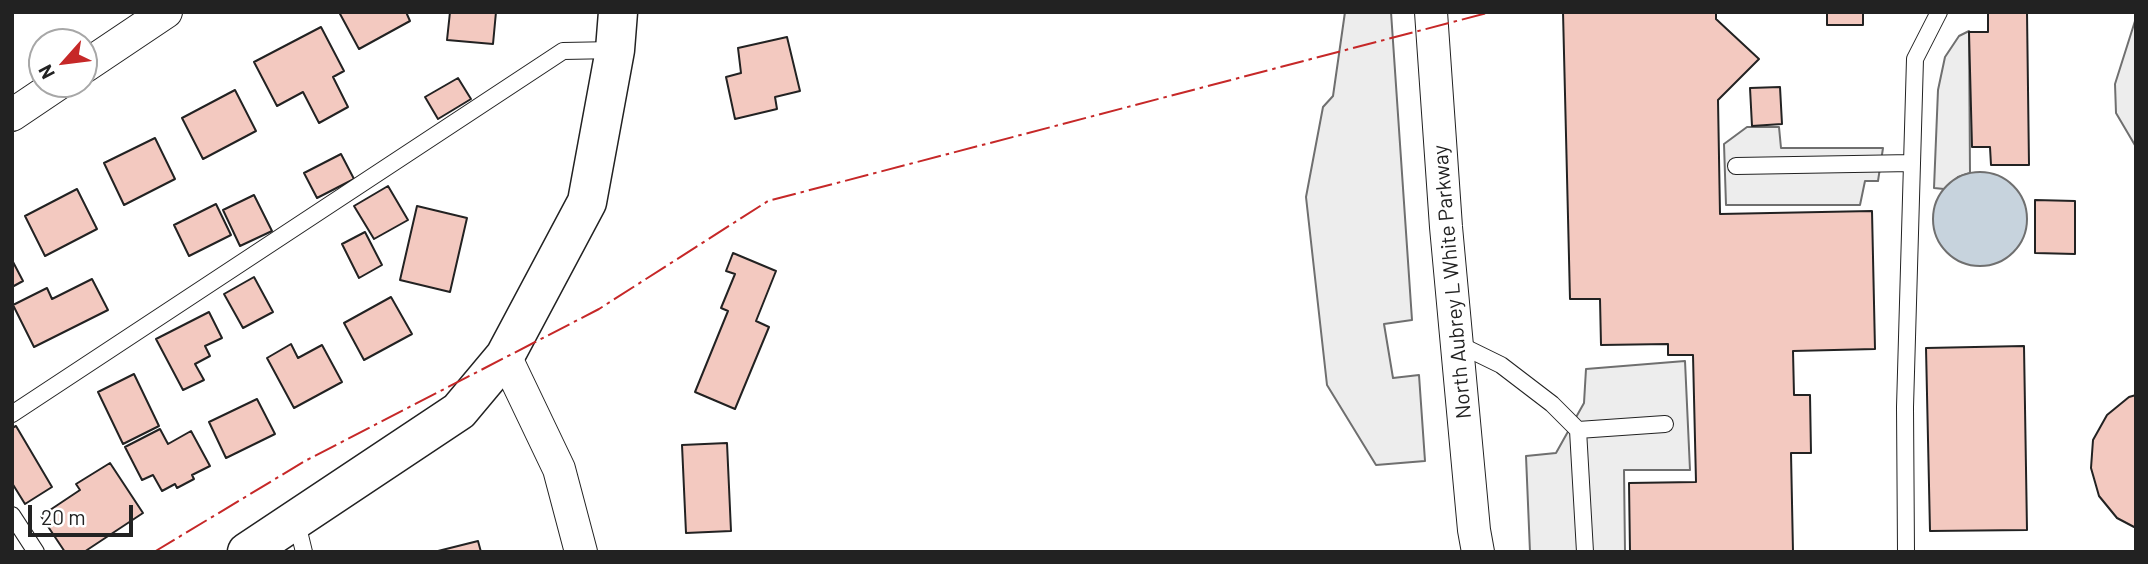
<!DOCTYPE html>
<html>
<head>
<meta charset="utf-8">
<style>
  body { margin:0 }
  #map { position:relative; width:2148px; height:564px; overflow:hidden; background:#fff; font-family:Barlow,sans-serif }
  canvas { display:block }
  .frame { position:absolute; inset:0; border:14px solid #222; pointer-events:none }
  .north { position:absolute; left:28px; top:28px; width:70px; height:70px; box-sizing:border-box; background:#fff; border:2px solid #a7a7a7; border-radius:50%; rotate:242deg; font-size:19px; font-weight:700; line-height:28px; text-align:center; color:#222 }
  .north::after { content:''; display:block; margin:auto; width:24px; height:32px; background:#c62828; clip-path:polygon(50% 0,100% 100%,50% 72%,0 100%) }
  .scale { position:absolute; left:28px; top:505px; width:105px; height:32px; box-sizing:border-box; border:4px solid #222; border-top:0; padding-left:9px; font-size:21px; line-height:24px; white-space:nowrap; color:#222; -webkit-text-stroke:5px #fff; paint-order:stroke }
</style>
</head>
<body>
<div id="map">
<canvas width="2148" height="564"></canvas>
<div class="frame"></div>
<div class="north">N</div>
<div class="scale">20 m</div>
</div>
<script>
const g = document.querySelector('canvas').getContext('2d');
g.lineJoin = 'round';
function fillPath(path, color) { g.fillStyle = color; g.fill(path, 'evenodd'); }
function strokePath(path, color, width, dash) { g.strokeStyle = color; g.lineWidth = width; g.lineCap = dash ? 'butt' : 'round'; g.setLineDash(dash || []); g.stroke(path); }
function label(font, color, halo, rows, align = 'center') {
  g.font = font + ' Barlow,sans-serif'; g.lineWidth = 5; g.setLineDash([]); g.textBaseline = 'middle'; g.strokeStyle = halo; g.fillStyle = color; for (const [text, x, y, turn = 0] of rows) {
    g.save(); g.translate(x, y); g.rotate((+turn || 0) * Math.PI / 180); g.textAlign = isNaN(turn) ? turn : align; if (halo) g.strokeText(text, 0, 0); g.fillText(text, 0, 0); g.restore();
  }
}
const parking = new Path2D(`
  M1345 12H1391L1412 320 1384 324 1393 378 1419 375 1425 461 1376 465 1327 385 1306 197 1323 107 1333 96Z
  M2135 21H2136V147L2116 113 2115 84Z
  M1969 31 1970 173 1958 177 1944 189 1934 188 1938 90 1945 57 1959 36Z
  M1747 127H1779L1781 148H1883L1878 181H1865L1860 205H1726L1724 144Z
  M1685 361 1690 470H1624L1625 552H1530L1526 456 1556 453 1584 403 1586 369Z`);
const water = new Path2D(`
  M1933 219a47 47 0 1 1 94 0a47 47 0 1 1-94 0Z`);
const building = new Path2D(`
  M339 12H406L410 21 359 49Z
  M450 12H496L493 44 447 40Z
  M1563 12H1716V19L1759 59 1718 100 1720 214 1872 211 1875 349 1793 351 1794 395H1810L1811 453H1791L1793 552H1630L1629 483 1696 482 1693 355H1668V344L1601 345 1600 299H1570Z
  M1827 12H1863V25H1827Z
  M1988 12H2027L2029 165H1991L1990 147H1972L1969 32H1988Z
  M321 27 344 71 333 77 348 107 319 123 303 92 277 106 254 62Z
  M787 37 800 91 775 97 777 109 735 119 726 77 741 73 738 48Z
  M458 78 471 99 438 119 425 97Z
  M1780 87 1782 124 1752 126 1750 88Z
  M235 90 256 131 203 159 182 118Z
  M155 138 175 179 124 205 104 163Z
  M341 154 354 179 317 198 304 173Z
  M388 186 408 220 374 239 354 206Z
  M77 189 97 229 45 256 25 216Z
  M254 195 272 231 240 246 223 210Z
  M2035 200 2075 201V254L2035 253Z
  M216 204 231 235 189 256 174 225Z
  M417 206 467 218 450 292 400 280Z
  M365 232 382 265 359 278 342 244Z
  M733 253 776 271 756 321 769 327 735 409 695 392 728 311 721 308 735 274 726 271Z
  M12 260 23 281 12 287Z
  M254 277 273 312 243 328 224 294Z
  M92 279 108 310 34 347 13 305 47 288 52 299Z
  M391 297 412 334 364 360 344 323Z
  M209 312 222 338 205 346 210 356 195 364 204 380 183 390 156 339Z
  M291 344 298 358 322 345 342 382 294 408 267 358Z
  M2024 346 2027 530 1930 531 1926 348Z
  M134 374 159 426 123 444 98 392Z
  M2136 395V528L2117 518 2099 496 2091 468 2093 440 2107 415 2129 397Z
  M257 399 275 434 226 458 209 422Z
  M16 426 52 487 25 504 12 483V428Z
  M160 429 168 444 191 431 210 466 192 475 194 479 177 488 175 484 162 491 153 475 142 480 125 447Z
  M727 443 731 531 686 533 682 445Z
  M110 463 143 513 84 552H65L41 516 80 490 76 484Z
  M478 541 481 552H434Z`);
const lane = new Path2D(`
  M1736 166 1912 163
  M1456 343 1501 365 1552 404 1578 430 1585 552
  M12 414 563 51 615 50
  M1578 430 1665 424
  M12 515 36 552
  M296 519 304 552
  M1906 552 1905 407 1915 59 1939 12`);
const street = new Path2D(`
  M1431 12 1446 227 1474 530 1478 552
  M84 67 166 12
  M12 115 58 84
  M505 356 559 469 581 552`);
const secondary = new Path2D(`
  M247 552 459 411 505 356 587 202 615 50 618 12`);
const power = new Path2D(`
  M154 552 305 461 599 309 768 201 1491 12`);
const streetNames = [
  ["North Aubrey L White Parkway",1452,282,-95]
];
fillPath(parking, '#ededed');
strokePath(parking, '#6f6f6f', 2);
fillPath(water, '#c7d3dd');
strokePath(water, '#6f6f6f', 2);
fillPath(building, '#f3c9c0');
strokePath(building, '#222', 2);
strokePath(lane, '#222', 18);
strokePath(street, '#222', 34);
strokePath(secondary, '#222', 41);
strokePath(lane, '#fff', 16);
strokePath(street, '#fff', 32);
strokePath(secondary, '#fff', 38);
strokePath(power, '#c62828', 2, [24, 5, 3.5, 5]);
label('21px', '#222', '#fff', streetNames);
</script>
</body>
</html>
